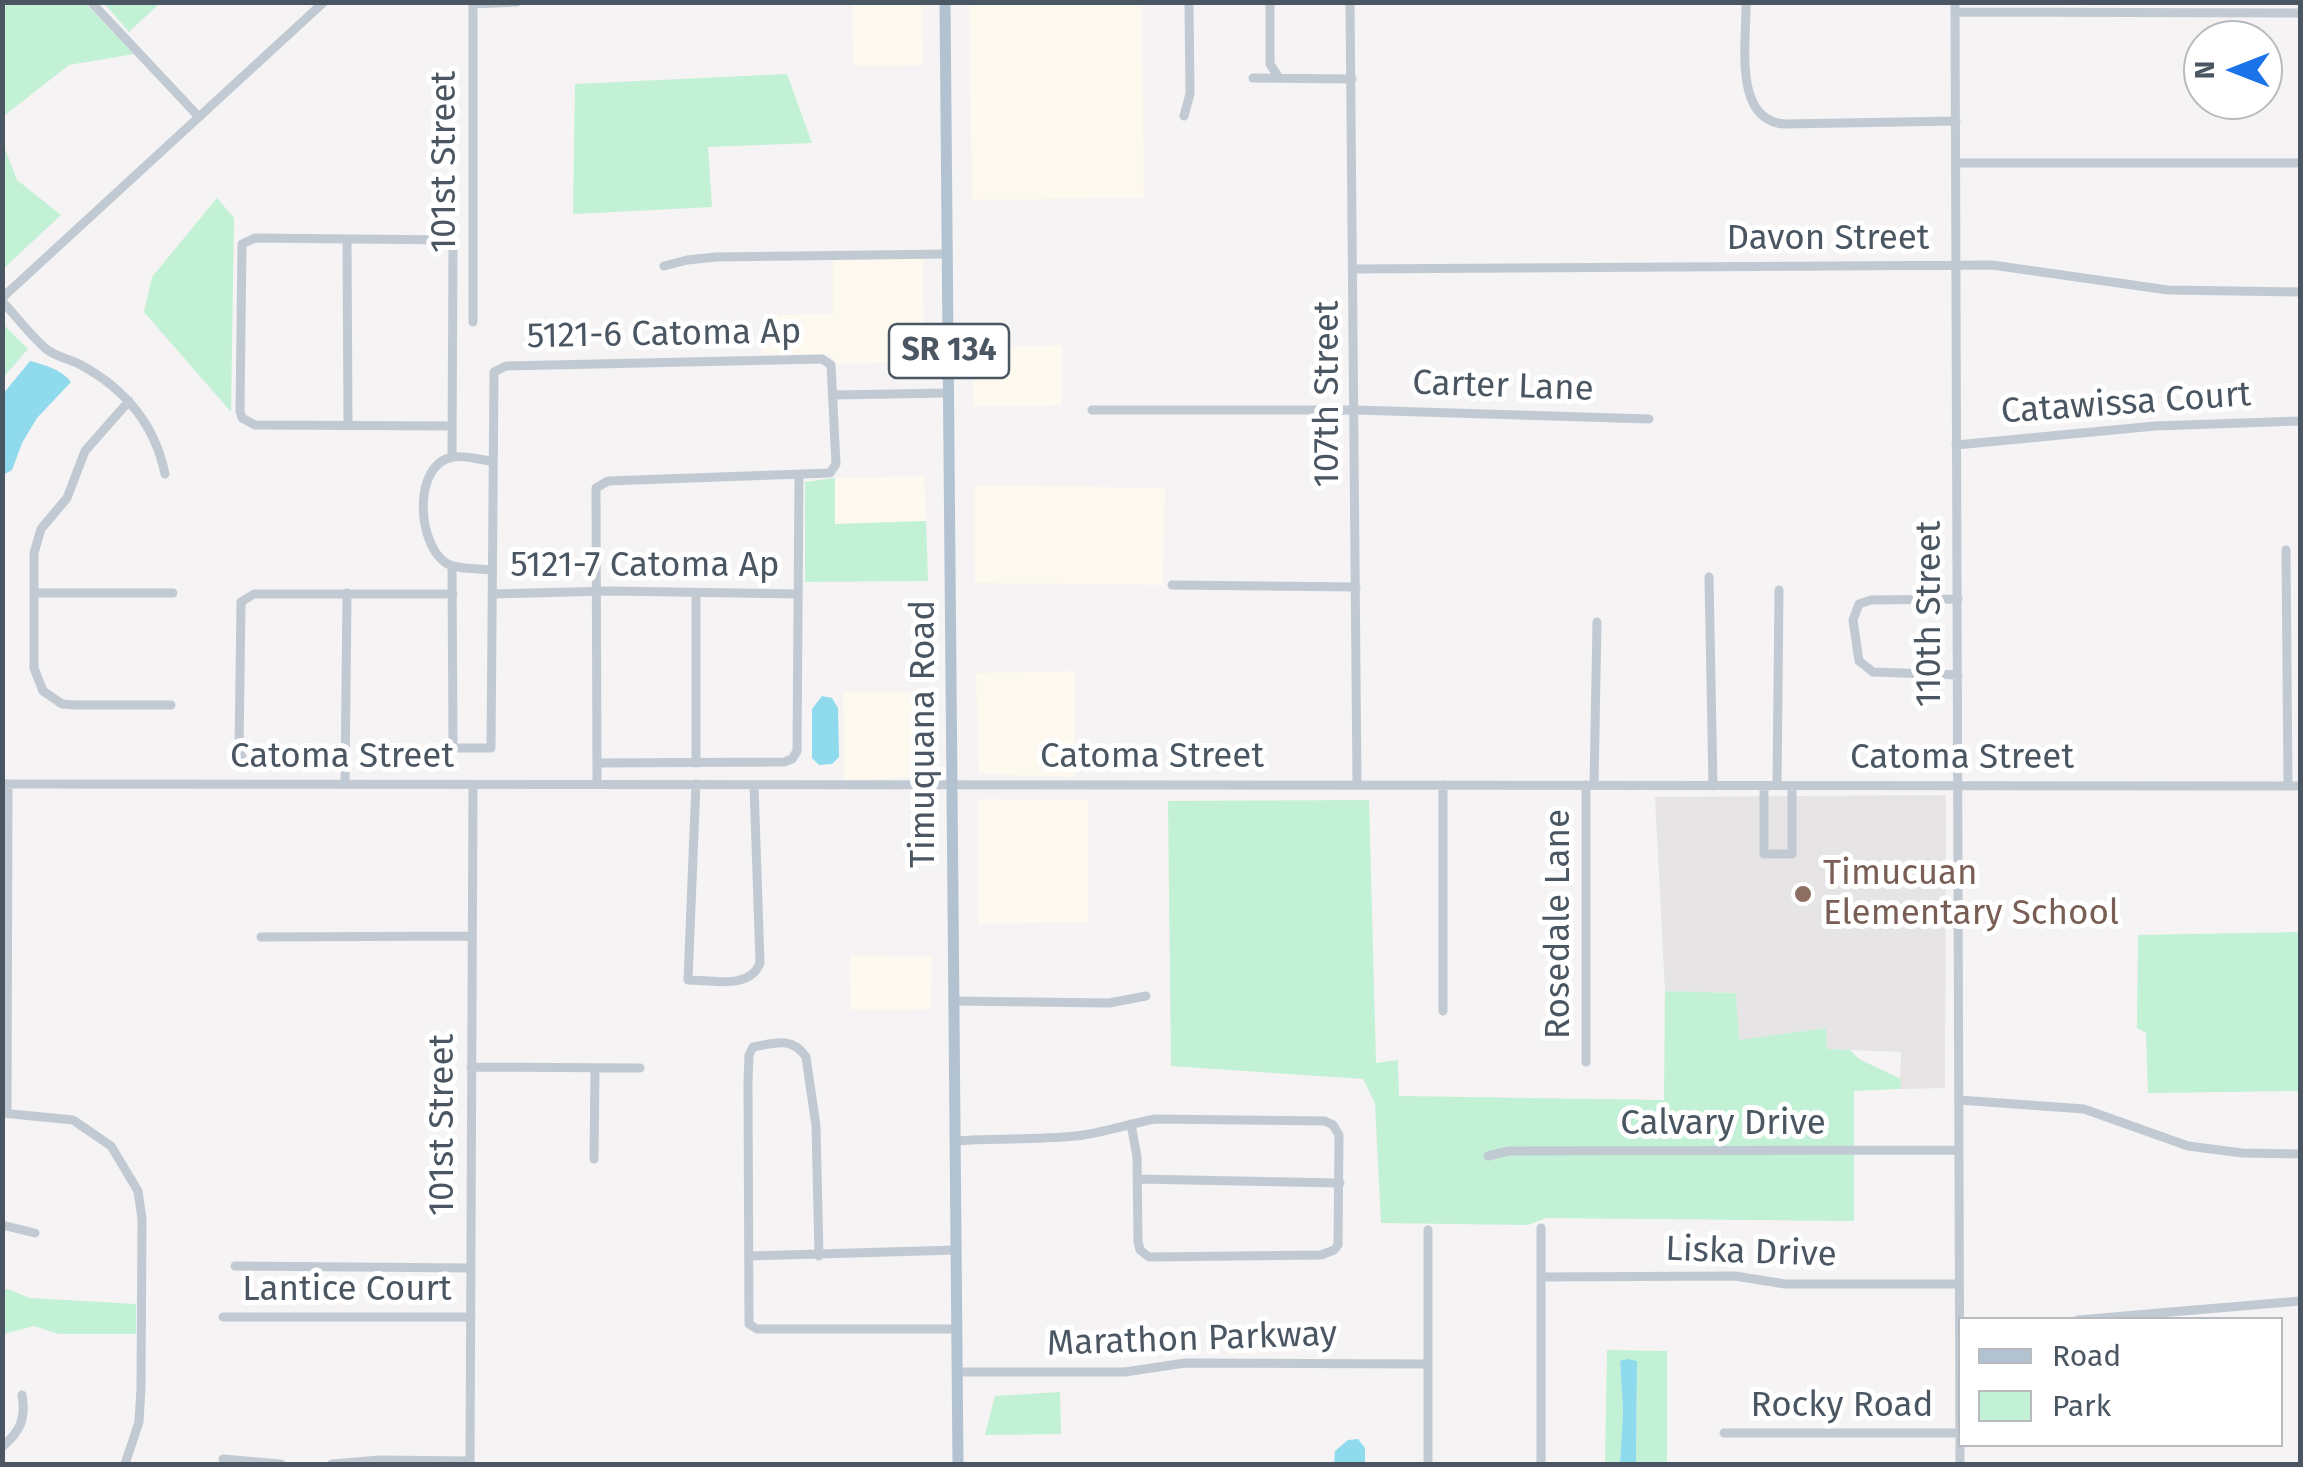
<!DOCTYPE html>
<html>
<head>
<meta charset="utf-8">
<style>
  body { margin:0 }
  #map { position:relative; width:2303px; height:1467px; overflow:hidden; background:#f5f3f3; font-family:"Fira Sans",sans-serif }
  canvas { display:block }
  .frame { position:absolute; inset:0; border:5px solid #4a5661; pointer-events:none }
  .legend { position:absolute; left:1958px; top:1317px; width:325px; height:130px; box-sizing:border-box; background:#fff; border:2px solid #b7bbc0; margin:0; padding:12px 18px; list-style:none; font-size:30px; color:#4a5661 }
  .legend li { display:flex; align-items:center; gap:20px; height:50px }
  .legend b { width:50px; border:2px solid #b7bbc0 }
  .north { position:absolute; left:2183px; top:20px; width:100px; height:100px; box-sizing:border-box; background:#fff; border:2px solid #b7bbc0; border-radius:50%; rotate:270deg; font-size:28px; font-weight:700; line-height:40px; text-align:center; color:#4a5661 }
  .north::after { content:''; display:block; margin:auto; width:35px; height:45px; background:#1a73e8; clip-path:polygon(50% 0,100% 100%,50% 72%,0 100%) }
</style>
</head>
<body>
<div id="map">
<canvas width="2303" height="1467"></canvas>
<div class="frame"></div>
<ul class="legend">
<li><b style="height:12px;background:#b3c2d1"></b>Road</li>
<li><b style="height:28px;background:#c3f1d5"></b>Park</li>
</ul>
<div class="north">N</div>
</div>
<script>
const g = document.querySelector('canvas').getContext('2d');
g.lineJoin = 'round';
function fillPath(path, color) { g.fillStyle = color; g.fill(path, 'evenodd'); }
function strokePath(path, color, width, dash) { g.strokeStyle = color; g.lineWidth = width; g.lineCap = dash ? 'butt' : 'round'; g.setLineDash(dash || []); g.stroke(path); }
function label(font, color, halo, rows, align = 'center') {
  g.font = font + ' "Fira Sans",sans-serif'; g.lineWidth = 10; g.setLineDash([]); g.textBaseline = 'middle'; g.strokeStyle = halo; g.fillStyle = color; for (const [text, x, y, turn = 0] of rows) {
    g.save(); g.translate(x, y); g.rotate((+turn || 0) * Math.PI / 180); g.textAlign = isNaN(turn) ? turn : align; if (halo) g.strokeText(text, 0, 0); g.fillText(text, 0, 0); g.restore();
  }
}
const commercial = new Path2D(`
  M969 2 1142 3 1144 198 972 200Z
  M852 3H922L923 65 853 66Z
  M923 258 924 362 837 364 829 354 762 355 763 315 833 314V259Z
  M1062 345V405L973 406 972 348Z
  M924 476 926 521 835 524V478Z
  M974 485 1165 488 1163 585 975 583Z
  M1075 671V777L979 774 976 673Z
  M843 692H929L930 774 922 777 844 781Z
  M978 799 1088 800V922L978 924Z
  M850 955 932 957 931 1009 851 1010Z`);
const education = new Path2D(`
  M1946 795 1945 1088 1900 1089 1901 1052 1827 1049 1825 1028 1739 1041 1736 993 1665 991 1655 797Z`);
const green = new Path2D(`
  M9 3H85L134 54 69 65 5 115 2 111V11Z
  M104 3H160L129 32Z
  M787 74 812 143 708 147 712 207 573 214 575 84Z
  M2 141 17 180 61 215 3 269Z
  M217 198 234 218 231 412 144 312 152 277Z
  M2 323 28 349 3 378H2Z
  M835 478V524L926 521 928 581 805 582V482Z
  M1369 800 1376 1063 1398 1060 1399 1096 1664 1100 1665 991 1736 993 1739 1040 1826 1028 1827 1049 1850 1050 1859 1059 1901 1079 1900 1089 1854 1091V1221L1546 1218 1528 1225 1381 1223 1375 1103 1363 1079 1171 1066 1168 801Z
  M2300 932V1091L2148 1093 2146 1033 2137 1028 2138 935Z
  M8 1289 29 1298 136 1304V1334H59L34 1326 3 1334V1290Z
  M1607 1350 1667 1351V1464H1636L1637 1362H1620L1623 1411 1620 1464H1605Z
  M1060 1392 1061 1434 985 1435 995 1396Z`);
const water = new Path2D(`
  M30 361C45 365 61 369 71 382L37 418 22 443 12 470 3 475V394Z
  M822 696 832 698 838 708 839 757 832 764 819 765 812 758V709Z
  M1627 1359 1637 1361 1636 1464H1620L1623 1411 1620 1361Z
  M1358 1439 1365 1448V1464H1334L1335 1451 1348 1440Z`);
const minor = new Path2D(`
  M91 2 199 117
  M1270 2V64L1279 78
  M1350 2 1357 784
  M1746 2C1747 40 1732 121 1785 124L1956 121
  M1955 2 1960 1464
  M473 4 517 2
  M1956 12 2300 13
  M1253 78 1352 79
  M1184 116 1190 94 1189 2
  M1956 163H2300
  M347 239 348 425
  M664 266 687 260 716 257 947 254
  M1354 269 1992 265 2168 290 2300 292
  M2 298 324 2
  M2 301C16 316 30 335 45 348 55 357 70 359 81 365 125 389 155 425 165 474
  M473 322V2
  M834 395 949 393
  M129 401 85 451 67 498 41 529 34 553V668L43 691 62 704 75 705H171
  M1092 410H1356L1649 419
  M1956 445 2155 426 2300 421
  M452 457 453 240 255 238 242 244 240 411 242 418 255 425 452 426
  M492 461C480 460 464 455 453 457 412 464 417 544 446 563 457 570 479 568 492 570
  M2286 550 2288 786
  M452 566 453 748H491L494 372 506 366 822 359 831 365 836 464 830 473 608 481 596 488 597 784
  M1709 577 1713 786
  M1172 585 1356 587
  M35 593H173
  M696 593V763
  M492 594 611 591 798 594
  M1958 599 1871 600 1859 604 1853 620 1859 661 1873 672 1958 675
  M346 763 253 762 243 759 239 751 241 602 254 594H453
  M597 763 784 762 792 759 797 751 799 476
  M2 784 2300 786
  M345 784 347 593
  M696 784 688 980C712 980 750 990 760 963L754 785
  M1443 785V1011
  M1586 785V1062
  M1594 785 1597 622
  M1764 786V854H1792V786
  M1777 786 1779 590
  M261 937 471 936
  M953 1001 1109 1003 1146 996
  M471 1067 640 1068
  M1959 1100 2084 1109 2188 1146 2242 1153 2300 1154
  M2 1113 73 1120 111 1146 138 1191 142 1219 141 1388 139 1422 125 1464
  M7 1113 8 784
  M955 1141C995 1138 1035 1140 1076 1136 1102 1133 1128 1124 1155 1119L1325 1121 1333 1125 1339 1135 1338 1245 1334 1250 1321 1255 1149 1257 1140 1250 1138 1241 1137 1157 1131 1124
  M1488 1156 1509 1151 1959 1150
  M594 1159 595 1068
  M1137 1179 1340 1183
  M2 1225 35 1233
  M1541 1228V1464
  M1428 1230V1464
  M749 1256 956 1250
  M819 1256 816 1126 806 1057C792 1036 775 1043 753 1047L749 1055 748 1082 749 1324 757 1329H957
  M235 1266 470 1268
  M1541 1277 1735 1276 1785 1284H1959
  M223 1317H471
  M2078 1320 2300 1301
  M957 1372H1125L1185 1363 1428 1364
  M1724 1433H1960
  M2 1447C21 1431 26 1418 22 1395
  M223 1459 281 1464
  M332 1464 380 1460 470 1461
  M470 1464 473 785`);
const major = new Path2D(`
  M945 2 958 1464`);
const markers = [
  [1803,894,10,"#8d6e63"]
];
const shields = [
  [949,351,120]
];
const shieldNames = [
  ["SR 134",949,351]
];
const streetNames = [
  ["101st Street",445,162,-90],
  ["Davon Street",1828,239],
  ["5121-6 Catoma Ap",664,335,-1],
  ["Carter Lane",1503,387,2],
  ["107th Street",1328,394,-90],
  ["Catawissa Court",2126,404,-4],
  ["5121-7 Catoma Ap",645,566],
  ["110th Street",1930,614,-90],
  ["Timuquana Road",924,734,-90],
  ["Catoma Street",342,757],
  ["Catoma Street",1152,757],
  ["Catoma Street",1962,758],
  ["Rosedale Lane",1559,924,-90],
  ["Calvary Drive",1723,1124],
  ["101st Street",443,1125,-90],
  ["Liska Drive",1751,1253,2],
  ["Lantice Court",347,1290],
  ["Marathon Parkway",1192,1340,-2],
  ["Rocky Road",1842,1406]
];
const educationNames = [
  ["Timucuan",1823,874],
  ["Elementary School",1823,914]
];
fillPath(commercial, '#fdf9ef');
fillPath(education, '#e6e4e5');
fillPath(green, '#c3f1d5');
fillPath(water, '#90daee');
strokePath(minor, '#c1cad2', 9);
strokePath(major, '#b3c2d1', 11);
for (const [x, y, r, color] of markers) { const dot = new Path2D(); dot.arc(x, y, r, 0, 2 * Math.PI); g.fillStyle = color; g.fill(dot); strokePath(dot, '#fff', 4); }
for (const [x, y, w] of shields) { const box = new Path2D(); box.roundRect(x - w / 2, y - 27, w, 54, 8); g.fillStyle = '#fff'; g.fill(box); strokePath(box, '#4a5661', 2.5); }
label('bold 32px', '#4a5661', null, shieldNames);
label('35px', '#4a5661', '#fff', streetNames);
label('35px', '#785e54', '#fff', educationNames, 'left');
</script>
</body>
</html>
